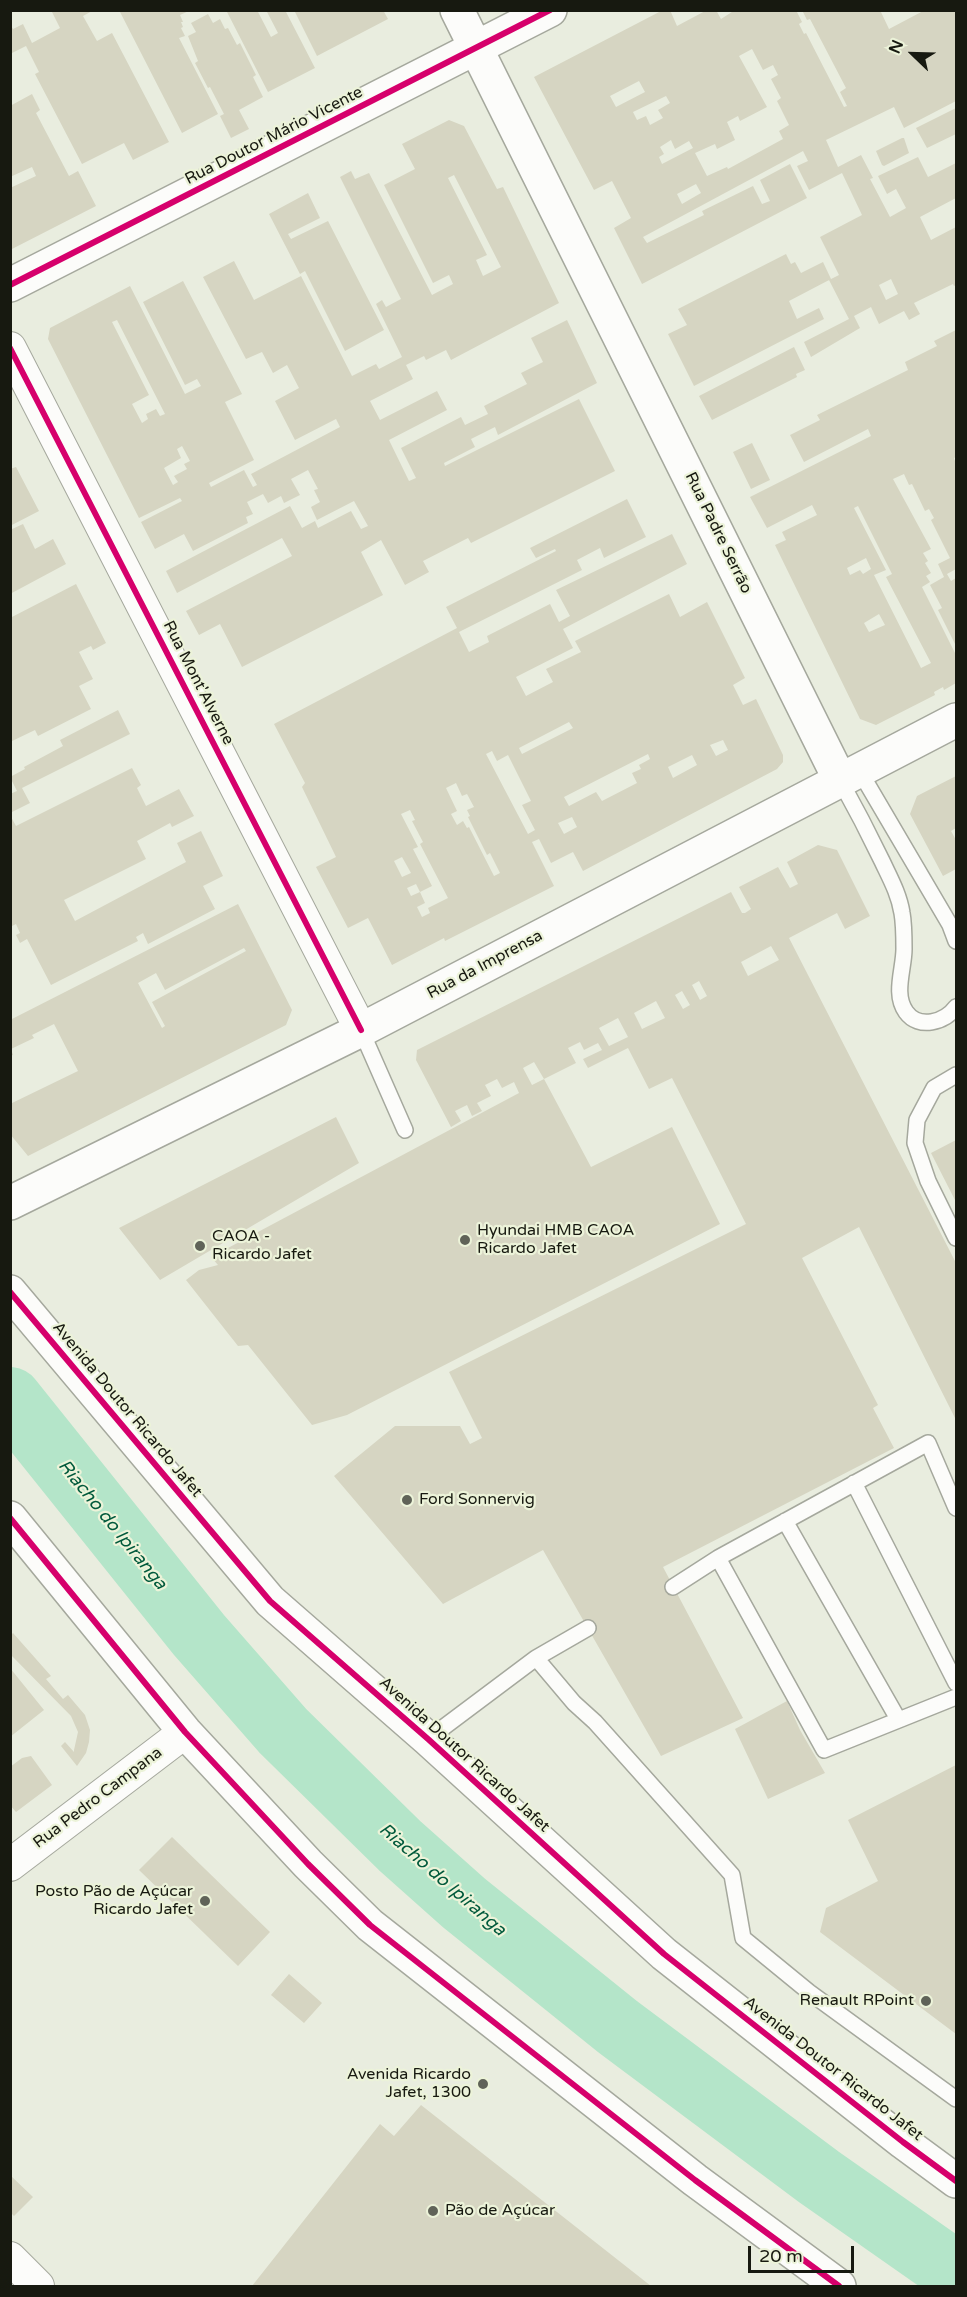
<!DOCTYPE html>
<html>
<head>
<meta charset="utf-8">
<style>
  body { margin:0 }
  #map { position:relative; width:967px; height:2297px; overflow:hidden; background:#e9eddf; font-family:"Varela Round",sans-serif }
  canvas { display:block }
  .frame { position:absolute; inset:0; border:12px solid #171910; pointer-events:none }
  .north { position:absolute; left:883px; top:24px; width:60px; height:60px; -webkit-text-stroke:4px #ecf3d9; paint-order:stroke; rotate:293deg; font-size:16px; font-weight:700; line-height:24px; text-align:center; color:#171910 }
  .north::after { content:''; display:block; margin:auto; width:21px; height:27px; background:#171910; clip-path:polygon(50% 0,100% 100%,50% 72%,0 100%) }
  .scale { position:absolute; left:748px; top:2246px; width:106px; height:27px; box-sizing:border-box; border:3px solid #171910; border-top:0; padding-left:8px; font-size:18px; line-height:21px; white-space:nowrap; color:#171910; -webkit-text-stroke:4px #ecf3d9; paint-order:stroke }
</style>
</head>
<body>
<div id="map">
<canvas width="967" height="2297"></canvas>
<div class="frame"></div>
<div class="north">N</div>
<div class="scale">20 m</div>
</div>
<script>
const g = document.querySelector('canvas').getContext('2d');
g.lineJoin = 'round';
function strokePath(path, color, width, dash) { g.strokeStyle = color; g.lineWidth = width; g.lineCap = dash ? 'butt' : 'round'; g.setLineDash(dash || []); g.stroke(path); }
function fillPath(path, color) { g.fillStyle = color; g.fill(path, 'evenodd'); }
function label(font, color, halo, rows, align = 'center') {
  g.font = font + ' "Varela Round",sans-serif'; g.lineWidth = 4.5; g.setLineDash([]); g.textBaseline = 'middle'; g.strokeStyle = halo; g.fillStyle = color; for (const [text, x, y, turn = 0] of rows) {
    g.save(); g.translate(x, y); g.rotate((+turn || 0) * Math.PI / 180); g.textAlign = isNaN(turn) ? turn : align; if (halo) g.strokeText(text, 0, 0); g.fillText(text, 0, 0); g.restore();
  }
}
const river = new Path2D(`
  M10 1399 199 1635 283 1731 400 1846 464 1903 618 2027 819 2177 956 2273`);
const building = new Path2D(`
  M51 10H94L83 16 97 41 112 33 169 142 133 160 124 143 82 164 35 74 39 72 26 46 10 54V24L13 29 23 24 32 43 60 28Z
  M119 10H191L180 15 183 22H181L183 27 181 28 185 36 179 38 218 114 182 133Z
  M226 10H257L271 37 278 33 266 10H285L315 68 268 92Z
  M294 10H383L388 19 317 56Z
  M663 10H670L677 26 707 10H716L721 19 735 10H796L802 22 799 24 804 34 806 33 844 107 847 106 840 92 846 88 810 19 807 20 802 10H880L889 29 925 10H956V101L904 128 894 107 826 140 838 167 861 155 873 178 870 179 890 217 906 208 896 189 887 194 878 176 918 157 928 177 956 163V198L920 217 931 240 956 227V285L954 286 953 284 914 303 920 314 909 320 904 311 879 324 871 307 854 316 860 328 811 357 804 342 849 319 829 280 839 275 820 237 862 215 842 173 809 190 797 166 808 161 803 151 643 237 647 243 704 215 702 211 753 186 762 204 770 201 760 180 790 164 807 198 642 284 614 228 631 218 612 181 594 190 534 77ZM752 49 763 70 773 65 778 75 771 79 781 98 777 101 789 125 779 131 783 139 728 169 727 167 707 176 695 153 715 144 717 149 735 140 727 122 738 116 740 121 767 107 739 56ZM639 81 645 92 616 107 610 96ZM666 96 670 103 658 110 663 118 650 125 646 116 637 120 633 112ZM671 140 675 149 689 141 693 148 662 164 659 157 664 154 660 147ZM696 184 701 193 682 204 677 194ZM891 279 898 294 886 300 879 285Z
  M208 14 213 23 220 19 225 29 228 28 237 45 240 43 256 75 253 77 263 97 239 110 249 129 231 138 220 116 224 114 210 87 208 88 195 63 198 61 188 36 196 32 191 23Z
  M32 94 40 110 36 113 69 176 78 171 96 206 10 250V188L36 176 32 167 10 177V106Z
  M956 108V134L927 148 916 128Z
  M449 120 464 126 497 189 503 187 559 303 451 360 446 350 426 360 424 356 406 365 413 379 370 401 380 420 437 391 447 410 389 440 409 481 416 478 401 448 461 417 465 425 488 414 484 406 527 384 521 373 543 362 531 338 567 320 597 383 498 435 495 427 471 439 475 447 444 463 445 466 579 399 615 471 471 543 468 538 423 561 429 572 405 585 381 540 361 552 383 595 242 667 220 624 199 635 186 611 292 556 282 538 177 593 166 571 290 506 302 528 315 521 318 528 351 511 361 529 368 526 354 501 317 520 311 507 320 502 314 490 318 489 308 470 291 479 300 495 284 503 281 496 268 503 263 494 247 502 253 514 246 517 248 523 193 551 184 534 155 549 141 522 182 501 180 498 139 518 48 339 50 328 130 286 185 394 201 386 197 379 185 385 143 302 183 281 242 394 225 402 254 460 209 483 211 487 244 470 253 487 257 485 251 474 340 427 336 419 295 440 275 401 299 388 287 365 273 373 262 352 246 359 203 277 234 261 254 300 301 276 352 376 376 364 379 369 402 357 376 304 382 300 386 307 401 299 340 177 351 171 355 179 369 173 432 295 453 284 449 275 433 283 384 185 415 169 402 144ZM454 175 501 267 483 276 476 260 487 255 448 178ZM117 320 165 414 160 416 156 409 146 414 148 419 142 423 132 404 149 395 112 322ZM182 446 190 461 184 464 187 469 174 476 178 482 173 485 164 468 181 458 177 449Z
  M902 138H904L909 153 884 166 882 165 876 151Z
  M308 193 320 218 288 234 291 239 328 221 384 330 345 351 305 271 300 274 269 214Z
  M786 254 791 264 795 262 801 273 823 262 831 279 789 301 797 319 819 308 824 319 694 386 668 334 687 325 678 309Z
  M956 330V457L954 458 956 464V569L947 574 951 581 956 578V646L938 610 942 608 930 585 944 577 938 564 950 558 931 520 934 518 929 509 925 511 912 484 909 485 904 474 893 479 931 549 923 553 928 561 925 563 931 573 926 576 930 582 922 587 956 655V683L944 690 943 687 934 692 935 695 876 725 860 719 775 545 786 540 782 532 817 515 812 505 767 528 750 497 871 436 868 429 804 462 790 435 820 420 817 415 908 370 905 362 937 346 934 341ZM858 506 892 574 886 577 931 663 921 668 874 575 886 570 854 508ZM866 558 871 569 863 574 860 570 850 575 847 568ZM879 614 885 625 869 632 864 623Z
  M794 347 805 370 796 374 797 377 712 420 699 396Z
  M752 443 770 480 751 489 733 452Z
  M16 467 39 511 10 526V469Z
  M627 499 646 537 604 558 600 548 577 560 582 570 459 632 469 652 489 642 487 636 550 604 559 622 570 616 556 590 672 534 687 564 563 629 573 648 516 677 526 696 553 682 546 669 581 652 575 641 669 594 680 617 707 602 745 678 733 685 743 705 756 699 783 755V762L777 769 583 871 573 852 551 863 539 839 532 842 554 886 445 941 444 938 392 965 368 918 348 928 316 867 336 857 302 787 305 783 274 724 457 628 446 607 556 551 555 549 536 558 530 548ZM569 722 573 728 522 754 519 748ZM723 740 728 750 716 756 710 745ZM492 751 497 761 508 755 531 801 522 805 535 830 528 834 486 754ZM648 754 650 759 639 765 641 769 632 773 637 783 602 801 596 792 569 806 564 797ZM692 755 697 765 673 778 668 767ZM456 783 462 796 467 794 474 807 467 810 470 816 468 817 487 855 490 853 500 873 494 876 469 827 467 828 463 821 457 825 451 814 457 811 446 788ZM410 810 415 820 412 821 423 842 420 844 448 898 428 908 430 913 422 917 417 907 425 903 420 892 411 896 407 888 416 884 420 892 432 886 413 849 418 847 401 814ZM572 817 577 827 564 834 558 823ZM402 857 411 873 402 877 394 861Z
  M23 524 35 549 53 539 66 564 10 594V530Z
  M76 584 106 643 93 650 91 646 79 652 93 679 79 686 91 709 38 736 35 730 10 742V618Z
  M118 710 130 734 22 788 30 803 10 813V794L17 791 10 777 25 769 24 767 63 746 60 740Z
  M132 768 141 785 137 788 146 806 179 789 194 816 172 827 170 823 137 841 146 859 64 900 75 921 186 862 177 843 201 831 223 876 203 886 215 909 148 944 143 933 136 937 138 941 51 985 27 939 20 943 16 935 20 933 16 924 10 927V815L16 826Z
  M956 776V828L951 831 956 840V869L943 876 910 814 917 796Z
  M818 845 837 850 870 916 845 929 837 913 789 938 956 1263V1420L859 1227 802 1258 878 1405 873 1408 894 1448 663 1567 743 1718 661 1756 543 1550 443 1604 334 1476 395 1426H460L470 1444 482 1438 449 1372 746 1224 672 1078 649 1089 628 1048 588 1068 583 1059 602 1050 598 1043 584 1050 580 1042 568 1048 576 1063 544 1079 534 1062 523 1068 532 1085 544 1079 591 1167 672 1127 720 1224 347 1415 312 1425 248 1345 238 1346 186 1280 199 1270 218 1265 211 1257 519 1093 514 1082 502 1088 497 1079 485 1085 491 1096 477 1103 482 1111 472 1116 467 1105 455 1111 461 1121 451 1127 416 1060 417 1050 731 892 742 913H745L751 909 739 887 778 867 790 888 798 884 787 862ZM771 946 779 960 748 976 741 962ZM699 981 707 996 700 1000 692 985ZM682 991 690 1005 683 1009 675 995ZM656 1001 665 1018 642 1029 634 1013ZM618 1018 628 1037 609 1046 599 1028Z
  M238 904 292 1010 286 1025 28 1156 10 1134V1104L78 1071 54 1024 32 1035 34 1038 11 1049 13 1055 10 1056V1020ZM244 948 246 951 152 1002 165 1026 162 1028 138 983 156 973 165 990Z
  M336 1117 359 1163 160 1280 119 1228Z
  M956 1140V1202L931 1153Z
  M13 1633 51 1676 46 1679 63 1699 68 1695 85 1715 90 1730 89 1742 86 1753 77 1766 61 1746 65 1742 74 1752V1750L78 1732 71 1716 10 1654V1636Z
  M10 1668 44 1710 10 1737Z
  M787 1701 800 1730 825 1773 768 1799 735 1729Z
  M31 1756 52 1785 16 1812 10 1805V1767L22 1758Z
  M956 1765V2034L820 1932 826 1908 878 1881 848 1820Z
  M172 1837 270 1932 238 1966 139 1870Z
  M289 1974 322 2003 304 2023 271 1995Z
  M421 2105 651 2286H252L380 2124 394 2136Z
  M10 2175 33 2197 14 2216 10 2212Z`);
const service = new Path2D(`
  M859 770 950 925 956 941
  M840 780C855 807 869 834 882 861 890 878 899 894 902 913 904 924 904 938 904 949 904 969 893 994 906 1012 919 1030 945 1022 956 1007
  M361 1030 405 1130
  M956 1075 934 1088 917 1120 915 1143 928 1181 956 1238
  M854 1483 956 1683
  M785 1521 898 1719
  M718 1558 824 1750 956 1697
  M673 1587 718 1558 928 1443 956 1508
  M536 1658 588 1628
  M428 1739 536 1658 574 1703 595 1722 732 1875 743 1938 809 1992 956 2099`);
const minor = new Path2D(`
  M10 348 361 1030
  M10 1865 185 1732
  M10 2258 38 2286`);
const tertiary = new Path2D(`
  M457 10 840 780
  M10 285 550 10
  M10 1203 361 1030 956 720`);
const primary = new Path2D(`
  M10 1292 270 1601 428 1739 664 1954 903 2142 956 2181
  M10 1518 185 1732 308 1864 370 1925 695 2180 839 2286`);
const cycleway = new Path2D(`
  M10 285 550 10
  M10 348 361 1030
  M10 1292 270 1601 428 1739 664 1954 903 2142 956 2181
  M10 1518 185 1732 308 1864 370 1925 695 2180 839 2286`);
const markers = [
  [465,1240,6,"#606358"],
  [200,1246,6,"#606358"],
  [407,1500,6,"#606358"],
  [205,1901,6,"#606358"],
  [926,2001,6,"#606358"],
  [483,2084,6,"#606358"],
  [433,2211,6,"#606358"]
];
const streetNames = [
  ["Rua Doutor Mário Vicente",274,136,-27],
  ["Rua Padre Serrão",718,533,64],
  ["Rua Mont'Alverne",198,683,63],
  ["Rua da Imprensa",485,965,-28],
  ["Avenida Doutor Ricardo Jafet",127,1410,50],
  ["Avenida Doutor Ricardo Jafet",464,1755,42],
  ["Rua Pedro Campana",98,1798,-37],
  ["Avenida Doutor Ricardo Jafet",833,2069,38]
];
const poiNames = [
  ["Hyundai HMB CAOA",477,1231],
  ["Ricardo Jafet",477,1249],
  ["CAOA -",212,1237],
  ["Ricardo Jafet",212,1255],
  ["Ford Sonnervig",419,1500],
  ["Posto Pão de Açúcar",193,1892,"right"],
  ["Ricardo Jafet",193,1910,"right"],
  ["Renault RPoint",914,2001,"right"],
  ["Avenida Ricardo",471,2075,"right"],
  ["Jafet, 1300",471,2093,"right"],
  ["Pão de Açúcar",445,2211]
];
const waterNames = [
  ["Riacho do Ipiranga",112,1525,51],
  ["Riacho do Ipiranga",442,1880,41]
];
strokePath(river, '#b4e5c9', 64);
fillPath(building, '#d6d5c2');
strokePath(service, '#a5a89d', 18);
strokePath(minor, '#a5a89d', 34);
strokePath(tertiary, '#a5a89d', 36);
strokePath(primary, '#a5a89d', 36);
strokePath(service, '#fcfcfa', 15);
strokePath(minor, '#fcfcfa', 32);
strokePath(tertiary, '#fcfcfa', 33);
strokePath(primary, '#fcfcfa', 33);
strokePath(cycleway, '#d6006c', 6);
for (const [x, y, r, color] of markers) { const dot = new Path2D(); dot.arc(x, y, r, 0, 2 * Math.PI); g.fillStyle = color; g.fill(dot); strokePath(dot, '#ecf3d9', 2); }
label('16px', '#171910', '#ecf3d9', streetNames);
label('16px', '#171910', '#ecf3d9', poiNames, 'left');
label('italic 18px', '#025a3c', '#ecf3d9', waterNames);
</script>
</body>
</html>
